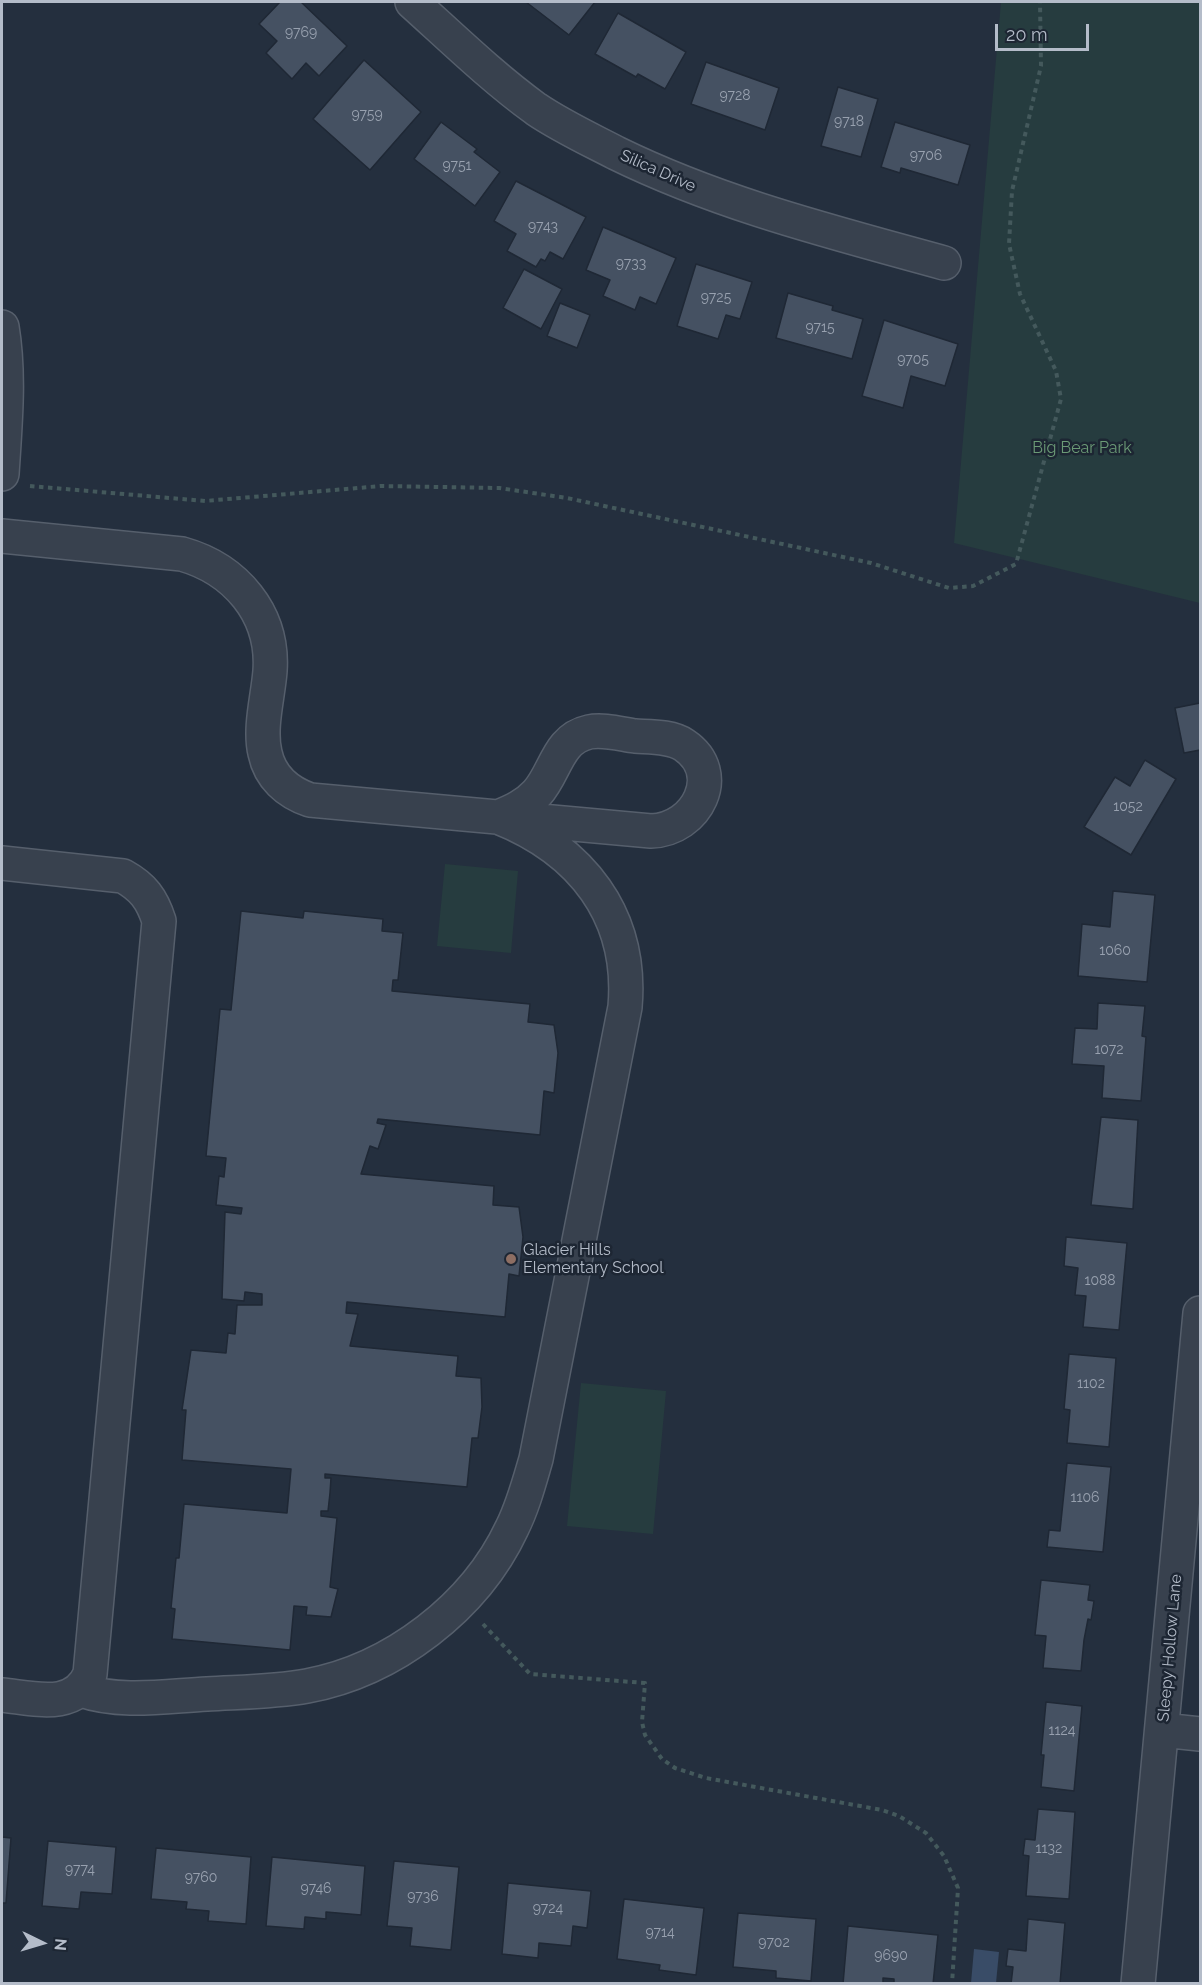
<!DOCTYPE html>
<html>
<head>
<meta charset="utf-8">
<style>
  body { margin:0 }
  #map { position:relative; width:1202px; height:1985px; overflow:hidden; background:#242f3e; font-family:Raleway,sans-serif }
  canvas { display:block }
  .frame { position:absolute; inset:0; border:3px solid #b4bcc9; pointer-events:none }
  .north { position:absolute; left:12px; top:1913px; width:60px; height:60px; -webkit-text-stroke:4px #1d2633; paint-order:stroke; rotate:95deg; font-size:16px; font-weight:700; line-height:24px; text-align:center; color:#b4bcc9 }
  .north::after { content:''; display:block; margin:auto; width:21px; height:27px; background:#b4bcc9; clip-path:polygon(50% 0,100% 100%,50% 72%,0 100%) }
  .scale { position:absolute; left:995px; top:24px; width:94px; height:27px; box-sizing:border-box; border:3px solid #b4bcc9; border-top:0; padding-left:8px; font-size:18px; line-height:21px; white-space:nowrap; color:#b4bcc9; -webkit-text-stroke:4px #1d2633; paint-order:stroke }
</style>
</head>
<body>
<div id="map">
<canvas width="1202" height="1985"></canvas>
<div class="frame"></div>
<div class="north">N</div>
<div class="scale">20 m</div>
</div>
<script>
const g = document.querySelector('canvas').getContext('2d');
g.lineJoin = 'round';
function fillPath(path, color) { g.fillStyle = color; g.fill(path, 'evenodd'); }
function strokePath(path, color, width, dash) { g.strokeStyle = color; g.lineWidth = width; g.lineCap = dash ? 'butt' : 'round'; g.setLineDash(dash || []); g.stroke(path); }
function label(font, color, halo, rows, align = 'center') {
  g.font = font + ' Raleway,sans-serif'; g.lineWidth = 5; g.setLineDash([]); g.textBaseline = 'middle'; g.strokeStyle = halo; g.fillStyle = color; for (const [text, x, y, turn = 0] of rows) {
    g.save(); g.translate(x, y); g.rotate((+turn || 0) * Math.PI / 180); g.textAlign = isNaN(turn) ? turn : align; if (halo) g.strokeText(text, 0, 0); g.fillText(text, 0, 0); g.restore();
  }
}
const green = new Path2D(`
  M1001 2H1200V603L954 543Z
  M445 864 518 871 511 953 437 946Z
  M581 1383 666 1391 653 1534 567 1526Z`);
const water = new Path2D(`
  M974 1949 999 1952 996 1983H971Z`);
const building = new Path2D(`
  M280 2H301L347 46 319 76 306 63 292 79 266 53 277 41 259 24Z
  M526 2H595L569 35Z
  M618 13 686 52 665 89 638 74 636 77 595 54Z
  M364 60 421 112 370 170 313 119Z
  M706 62 779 88 765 130 691 104Z
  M838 87 878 99 861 157 821 146Z
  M441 122 477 149 474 152 500 172 475 206 414 159Z
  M895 122 970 145 958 185 901 168 900 173 881 167Z
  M516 181 586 217 563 259 550 252 545 261 541 259 536 267 507 251 516 234 494 221Z
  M603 227 676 258 656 304 640 297 635 310 603 296 610 280 586 270Z
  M696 264 752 282 740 319 726 315 718 339 677 326Z
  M524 269 562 289 541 329 503 308Z
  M788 293 833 306 832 310 863 319 852 359 776 338Z
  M560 303 590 315 577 348 547 336Z
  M884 320 958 344 945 386 911 376 903 408 862 396Z
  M1200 703V750L1184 753 1175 708Z
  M1145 760 1176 779 1131 855 1084 827 1115 777 1130 786Z
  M1113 891 1155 895 1147 982 1078 976 1082 924 1110 927Z
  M241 911 303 918 304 911 383 919 382 931 403 933 398 980H393L392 991 530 1004 528 1022 554 1025 558 1053 554 1093 544 1091 540 1135 378 1119 377 1123 386 1125 378 1149 370 1146 361 1174 494 1186 493 1205 519 1207 523 1237 519 1276 509 1274 505 1317 347 1302 346 1313 358 1314 350 1346 458 1356 456 1376 481 1378 482 1407 478 1438H472L467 1487 325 1474V1478H331L330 1493 328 1511H321V1516L337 1518 330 1587 338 1589 331 1617 306 1615 307 1607 294 1606 290 1650 172 1639 175 1609 171 1608 176 1558H179L184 1504 287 1513 291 1469 182 1460 186 1410H182L191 1350 226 1353 228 1333 235 1334 237 1305H262V1294L245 1292 244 1301 222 1299 225 1212 241 1214 242 1208 216 1205 219 1176 224 1177 226 1158 206 1156 220 1009 231 1010Z
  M1098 1003 1145 1006 1142 1036 1146 1037 1141 1101 1102 1098 1104 1066 1072 1064 1075 1028 1097 1029Z
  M1101 1117 1138 1120 1133 1209 1091 1205Z
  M1066 1237 1127 1243 1119 1330 1083 1327 1086 1296 1075 1295 1078 1268 1064 1266Z
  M1069 1354 1116 1358 1109 1447 1067 1443 1070 1410 1064 1409Z
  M1067 1463 1111 1467 1103 1552 1047 1547 1049 1530 1060 1531Z
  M1041 1580 1090 1585 1088 1600 1094 1601 1091 1620 1088 1619 1084 1640 1081 1671 1043 1668 1046 1636 1035 1635Z
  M1046 1702 1082 1706 1074 1791 1041 1787 1044 1755H1041Z
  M1038 1809 1075 1812 1069 1899 1026 1896 1029 1856 1023 1855 1025 1839 1035 1840Z
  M2 1837 11 1838 6 1903H2Z
  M48 1841 116 1847 112 1894 81 1892 79 1909 42 1906Z
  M156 1848 251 1857 246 1924 208 1921 209 1911 186 1909 187 1902 151 1899Z
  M272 1857 365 1866 361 1915 326 1912V1919L305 1917 304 1929 266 1926Z
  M394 1861 459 1867 451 1950 410 1946 412 1928 387 1926Z
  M508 1883 591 1891 587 1928 573 1926 571 1946 539 1943 538 1958 502 1954Z
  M624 1899 704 1908 696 1975 659 1970 660 1965 617 1959Z
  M738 1913 816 1919 811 1981 776 1978V1971L733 1967Z
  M1028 1919 1065 1923 1060 1984H1011L1013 1967 1006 1966 1008 1949 1026 1951Z
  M848 1926 938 1935 933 1984H894V1979L883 1978V1984H843Z`);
const path = new Path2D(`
  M30 486 205 501 381 486 499 488 567 498 871 563 949 588 973 586 1016 564 1061 399 1056 371 1020 294 1009 244 1012 191 1041 66 1040 2
  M483 1624 530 1674 645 1683 642 1722 645 1735 662 1759 675 1768 706 1778 882 1810 899 1816 926 1833 944 1856 958 1888 952 1984`);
const minor = new Path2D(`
  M412 2C452 38 492 77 536 109 561 126 589 139 616 153 720 204 832 232 944 263
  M2 327C10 375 5 426 2 474
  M2 536 182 554C235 569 274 613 270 671 268 697 259 728 265 753 270 777 287 792 310 800L651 831C697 830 726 773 684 745 671 736 650 737 635 736 621 734 603 729 589 732 557 739 556 772 537 793 526 805 513 811 498 817
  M2 863 123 876C143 887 152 899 159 921L90 1674C75 1711 33 1698 2 1695
  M81 1690C121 1704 166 1696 207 1694 240 1692 274 1692 307 1686 393 1670 475 1607 512 1528 523 1506 529 1483 536 1459L625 1007C633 915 581 850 498 817
  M1162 1730 1200 1734
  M1138 1984 1200 1313`);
const markers = [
  [511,1259,6,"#8d6e63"]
];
const numberNames = [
  ["9769",301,33],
  ["9728",735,96],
  ["9759",367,115],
  ["9718",849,122],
  ["9706",926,156],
  ["9751",457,166],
  ["9743",543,227],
  ["9733",631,264],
  ["9725",716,298],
  ["9715",820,328],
  ["9705",913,360],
  ["1052",1128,807],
  ["1060",1115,951],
  ["1072",1109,1050],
  ["1088",1100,1281],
  ["1102",1091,1384],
  ["1106",1085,1498],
  ["1124",1062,1731],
  ["1132",1049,1849],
  ["9774",80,1870],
  ["9760",201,1878],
  ["9746",316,1889],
  ["9736",423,1897],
  ["9724",548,1909],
  ["9714",660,1933],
  ["9702",774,1943],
  ["9690",891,1956]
];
const streetNames = [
  ["Silica Drive",658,171,24],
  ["Sleepy Hollow Lane",1170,1648,-85]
];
const parkNames = [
  ["Big Bear Park",1082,448]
];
const poiNames = [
  ["Glacier Hills",523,1250],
  ["Elementary School",523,1268]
];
fillPath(green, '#263c3f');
fillPath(water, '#394c67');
fillPath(building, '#455162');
strokePath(building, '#1f2835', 1.5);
strokePath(minor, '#565f6c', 36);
strokePath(path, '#44595c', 4, [4.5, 4.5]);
strokePath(minor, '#38414e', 33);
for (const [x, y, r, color] of markers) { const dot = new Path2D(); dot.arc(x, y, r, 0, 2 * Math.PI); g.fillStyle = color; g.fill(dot); strokePath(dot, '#1d2633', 2); }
label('14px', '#98a1af', null, numberNames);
label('16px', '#b4bcc9', '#1d2633', streetNames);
label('16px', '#6b9a76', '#1d2633', parkNames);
label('16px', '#b4bcc9', '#1d2633', poiNames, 'left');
</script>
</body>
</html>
